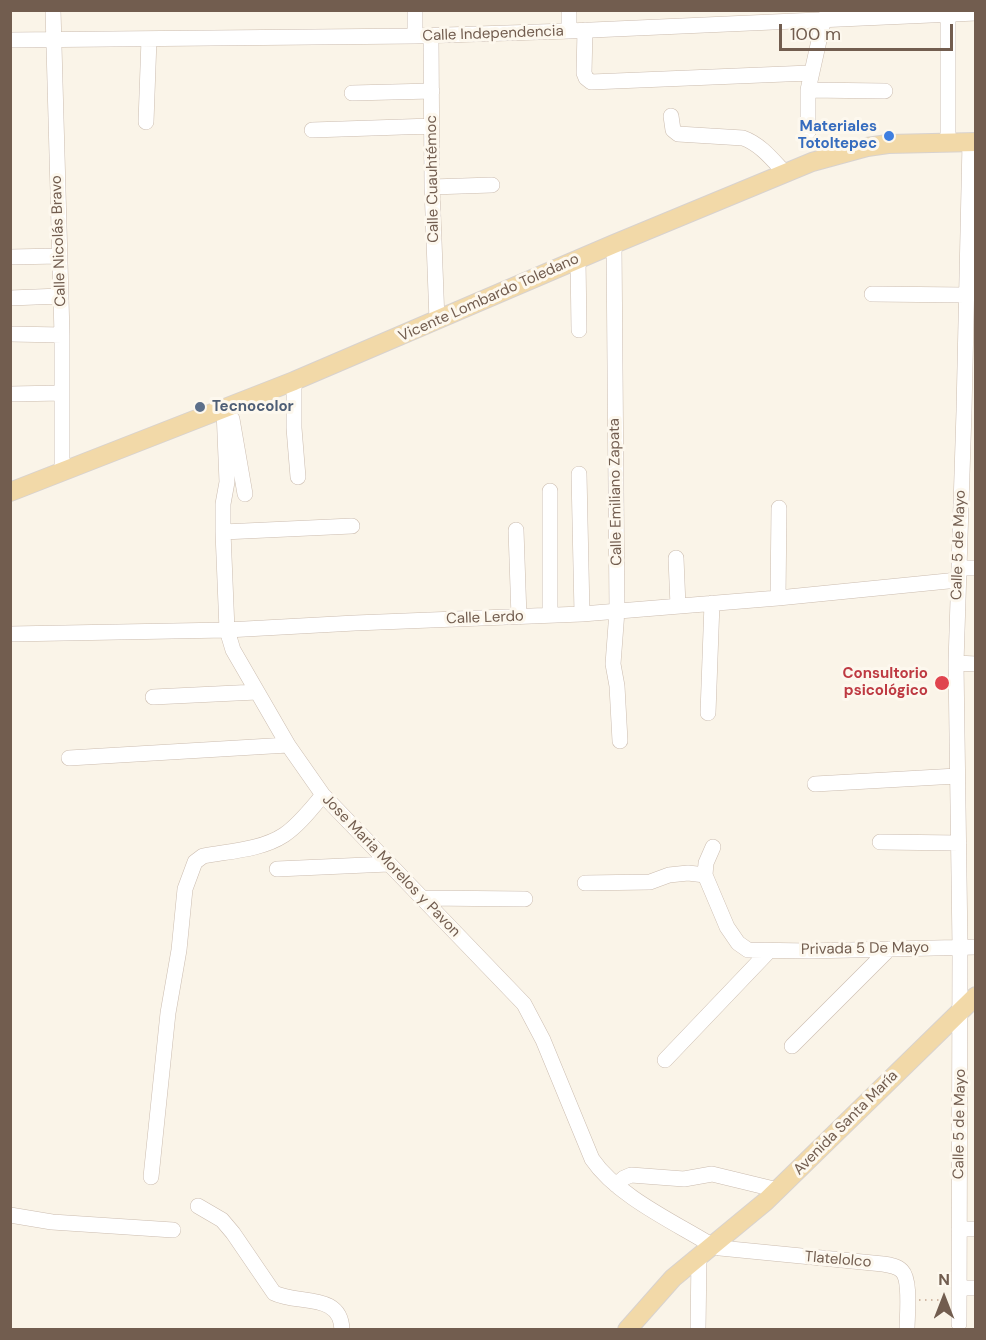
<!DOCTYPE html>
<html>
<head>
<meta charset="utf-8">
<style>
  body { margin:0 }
  #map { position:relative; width:986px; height:1340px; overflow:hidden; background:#faf4e8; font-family:"DM Sans",sans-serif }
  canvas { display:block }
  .frame { position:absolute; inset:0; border:12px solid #725d4f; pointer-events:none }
  .north { position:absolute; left:914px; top:1268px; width:60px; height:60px; -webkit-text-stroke:4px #fdf8ee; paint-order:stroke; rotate:0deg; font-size:16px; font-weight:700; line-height:24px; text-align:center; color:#725d4f }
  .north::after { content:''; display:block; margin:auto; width:21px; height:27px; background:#725d4f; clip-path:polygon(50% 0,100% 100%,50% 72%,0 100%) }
  .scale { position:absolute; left:779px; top:24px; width:174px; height:27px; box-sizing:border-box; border:3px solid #725d4f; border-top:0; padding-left:8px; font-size:18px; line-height:21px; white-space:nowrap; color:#725d4f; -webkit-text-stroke:4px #fdf8ee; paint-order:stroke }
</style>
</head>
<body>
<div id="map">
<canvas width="986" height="1340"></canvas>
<div class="frame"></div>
<div class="north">N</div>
<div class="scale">100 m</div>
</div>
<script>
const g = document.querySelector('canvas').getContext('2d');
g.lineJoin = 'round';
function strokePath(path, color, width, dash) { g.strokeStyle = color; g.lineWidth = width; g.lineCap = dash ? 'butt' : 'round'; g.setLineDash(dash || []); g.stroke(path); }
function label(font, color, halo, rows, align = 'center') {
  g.font = font + ' "DM Sans",sans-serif'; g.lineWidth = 6; g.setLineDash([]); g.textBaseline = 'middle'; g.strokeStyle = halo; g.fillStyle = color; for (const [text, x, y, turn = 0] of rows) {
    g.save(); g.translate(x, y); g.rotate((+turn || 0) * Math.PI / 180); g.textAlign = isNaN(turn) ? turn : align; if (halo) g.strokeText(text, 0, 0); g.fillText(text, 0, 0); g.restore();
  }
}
const path = new Path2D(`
  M919 1300H947`);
const minor = new Path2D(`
  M53 10 62 335V471
  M415 10V36
  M569 10V31
  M585 30 584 73 586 78 591 82 810 73
  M431 36 432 187 437 321
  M10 40 415 36 569 31 976 13
  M808 90 885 91
  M352 93 432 91
  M671 116 673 130 678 134 743 138C760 144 772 159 784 172
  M146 122 149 39
  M312 130 432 126
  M808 132V90L824 18
  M948 143V13
  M432 187 492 185
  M614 244 617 611 613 664 617 686 620 741
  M10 257 59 256
  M578 259 579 330
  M872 294 965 295
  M10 298 61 296
  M10 334 62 335
  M294 381V428L298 477
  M10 394 62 393
  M224 410 227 482 223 504V532L227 630 233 650 288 745 323 795 524 1004 543 1040 592 1159C617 1196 674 1222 713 1246L720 1248 883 1264C890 1265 897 1266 902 1271 911 1280 907 1316 907 1330
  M232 419 245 494
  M579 474 582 614
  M550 491V615
  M516 530 519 617
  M223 532 352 526
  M676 558 678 606
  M959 568H976
  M778 598 779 508
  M10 634 227 630 355 623 582 614 778 598 958 580
  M956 663 976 664
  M153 697 257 692
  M708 713 712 603
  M69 758 288 745
  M815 784 957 776
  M880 842 959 843
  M713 847 706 863 705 875 727 927 738 943 748 950 809 951 976 947
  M277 869 389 864
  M585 883 650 882 669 875 688 873 705 875
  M424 898 525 899
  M792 1046 889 949
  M665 1060 769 951
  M151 1177 168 1013 179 950 185 889 195 862 203 856C230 851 261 850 284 835 299 825 311 809 323 795
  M616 1185 624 1178 631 1175 684 1179 712 1174 778 1190
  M198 1206 222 1220 233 1233 274 1293C298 1305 341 1292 342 1330
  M10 1215 52 1222 173 1230
  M959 1229H976
  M959 1288H976
  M959 1324 960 947 956 663 964 411 970 143
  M698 1330 699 1256`);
const major = new Path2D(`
  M10 492 294 381 614 244 812 162 867 147 888 144 976 142
  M627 1330 673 1278 765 1202 976 996`);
const markers = [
  [889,136,6,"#3f7fe0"],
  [200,407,6,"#5c6f8a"],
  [942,683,8,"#e0444e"]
];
const streetNames = [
  ["Calle Independencia",493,34,-2],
  ["Calle Cuauhtémoc",433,179,-91],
  ["Calle Nicolás Bravo",59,241,-92],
  ["Vicente Lombardo Toledano",489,298,-24],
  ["Calle Emiliano Zapata",616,492,-91],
  ["Calle 5 de Mayo",959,545,-88],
  ["Calle Lerdo",485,618,-2],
  ["Jose Maria Morelos y Pavon",391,866,46],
  ["Privada 5 De Mayo",865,949,-1],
  ["Avenida Santa María",846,1123,-45],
  ["Calle 5 de Mayo",960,1124,-89],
  ["Tlatelolco",838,1260,5]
];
const shopNames = [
  ["Materiales",877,127],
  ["Totoltepec",877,144]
];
const serviceNames = [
  ["Tecnocolor",212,407]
];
const healthNames = [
  ["Consultorio",928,674],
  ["psicológico",928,691]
];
strokePath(minor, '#cbbcaf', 16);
strokePath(major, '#d8d2ce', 20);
strokePath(path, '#d2b9a6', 2, [1.5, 4.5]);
strokePath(minor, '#fff', 15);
strokePath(major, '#f2d9a8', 18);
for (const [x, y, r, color] of markers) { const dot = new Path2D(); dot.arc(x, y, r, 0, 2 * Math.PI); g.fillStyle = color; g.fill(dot); strokePath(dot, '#fdf8ee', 2); }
label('15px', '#725d4f', '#fdf8ee', streetNames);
label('bold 15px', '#366cbe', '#fdf8ee', shopNames, 'right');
label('bold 15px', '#4e5e75', '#fdf8ee', serviceNames, 'left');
label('bold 15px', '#be3a42', '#fdf8ee', healthNames, 'right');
</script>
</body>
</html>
